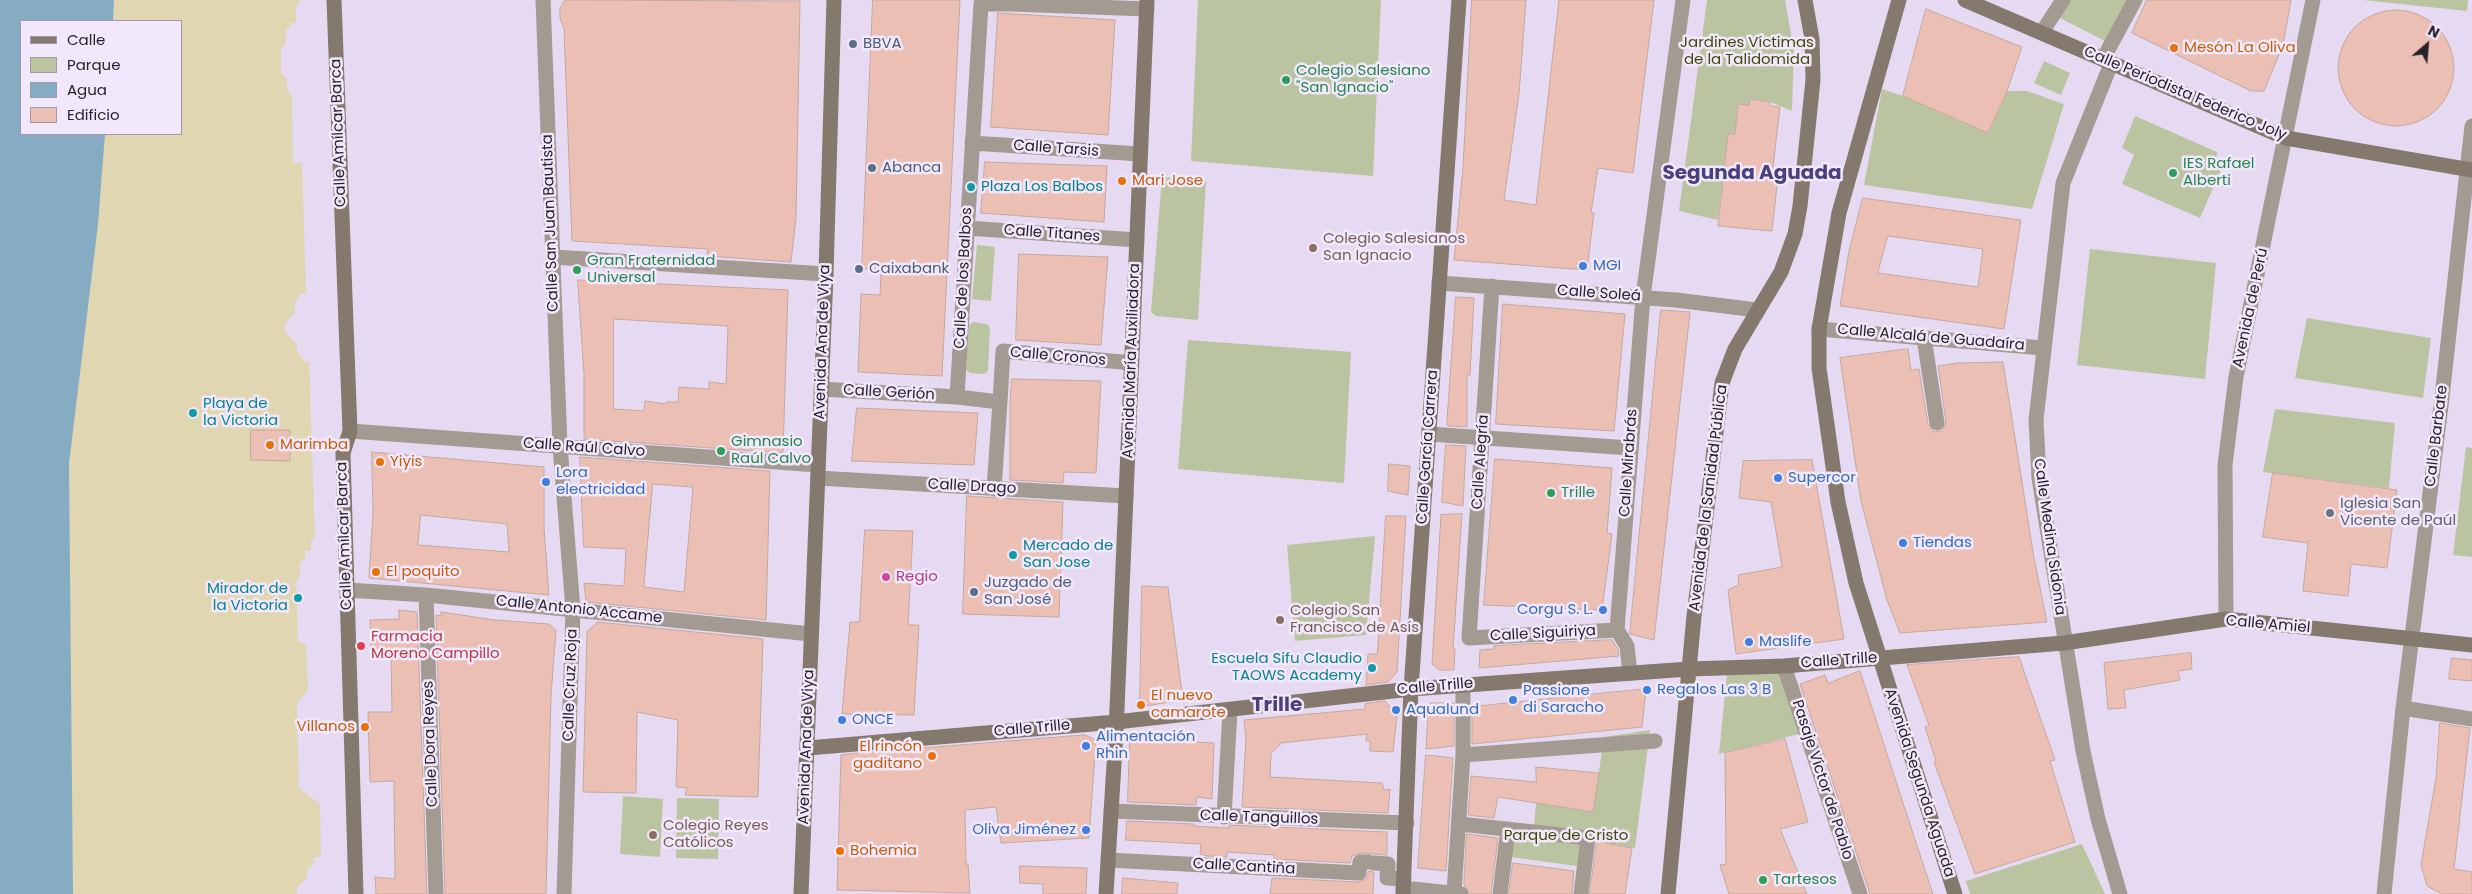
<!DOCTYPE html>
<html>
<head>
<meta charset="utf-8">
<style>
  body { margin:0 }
  #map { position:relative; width:2472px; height:894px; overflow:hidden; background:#e6daf2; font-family:Poppins,sans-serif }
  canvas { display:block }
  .legend { position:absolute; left:20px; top:20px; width:162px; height:115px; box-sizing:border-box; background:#f2e8fc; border:1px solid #a199a8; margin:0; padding:6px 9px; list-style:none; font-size:15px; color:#27232b }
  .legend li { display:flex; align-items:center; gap:10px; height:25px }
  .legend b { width:25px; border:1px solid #a199a8 }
  .north { position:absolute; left:2402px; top:20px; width:50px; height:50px; -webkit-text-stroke:4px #f2e8fc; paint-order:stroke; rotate:27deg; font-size:14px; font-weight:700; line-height:20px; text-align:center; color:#27232b }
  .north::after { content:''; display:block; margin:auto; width:18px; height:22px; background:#27232b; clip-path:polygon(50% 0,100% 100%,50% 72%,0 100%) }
</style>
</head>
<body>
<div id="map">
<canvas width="2472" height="894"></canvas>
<ul class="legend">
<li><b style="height:6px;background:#85786d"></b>Calle</li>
<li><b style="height:14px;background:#bbc4a1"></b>Parque</li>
<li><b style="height:14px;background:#86acc4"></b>Agua</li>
<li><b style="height:14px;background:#ebbfb3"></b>Edificio</li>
</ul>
<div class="north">N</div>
</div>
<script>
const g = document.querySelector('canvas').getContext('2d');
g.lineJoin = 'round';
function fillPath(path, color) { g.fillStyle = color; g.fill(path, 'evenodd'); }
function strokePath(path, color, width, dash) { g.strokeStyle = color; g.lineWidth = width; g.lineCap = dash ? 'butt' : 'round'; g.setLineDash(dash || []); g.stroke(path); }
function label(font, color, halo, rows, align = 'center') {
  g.font = font + ' Poppins,sans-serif'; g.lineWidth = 5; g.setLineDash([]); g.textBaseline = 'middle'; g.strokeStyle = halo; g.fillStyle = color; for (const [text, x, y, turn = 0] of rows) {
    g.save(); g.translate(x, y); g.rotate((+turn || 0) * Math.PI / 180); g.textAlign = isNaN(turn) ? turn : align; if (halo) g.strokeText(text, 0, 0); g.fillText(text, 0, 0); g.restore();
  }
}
const green = new Path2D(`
  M1198 0H1381L1373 176 1191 161Z
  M1707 0H1785L1794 51 1792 111 1770 102 1750 99 1749 105 1738 104 1735 134H1728L1718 220 1679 211Z
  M2059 0H2128L2107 42 2052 14Z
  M2363 0H2468L2467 11Z
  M2044 61 2070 73 2061 95 2034 83Z
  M1882 89 1903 96 1988 133 2007 91H2027L2064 104 2032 209 1864 185Z
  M2135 116 2217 152 2216 159 2224 163 2200 218 2122 184 2134 155 2122 148Z
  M1162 177 1206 181 1198 320 1156 316 1151 312Z
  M977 245 995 247 991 301 972 299Z
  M2090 249 2216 263 2205 379 2077 365Z
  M2307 318 2431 338 2423 398 2295 378Z
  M973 322 987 324 990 328 988 371 984 374 970 373 966 370 969 325Z
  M1188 340 1351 352 1344 483 1178 469Z
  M2275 409 2395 423 2389 488 2263 472Z
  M2466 447 2472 448V557L2453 555Z
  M1375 536 1366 635 1295 641 1287 545Z
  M1781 672 1799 734 1719 754 1727 674Z
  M1650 730 1635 848 1595 841 1591 868 1504 856 1509 827H1534L1536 803 1593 812 1604 737Z
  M623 796 663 799 660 857 620 854Z
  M677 798 719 799 718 859 676 858Z
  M2082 844 2105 894H1970L1966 881Z`);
const sand = new Path2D(`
  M0 0H301L296 7V23H291V26L286 30V44L281 48V73L287 79V90L292 95 293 163H302L306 294H301L295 303V313L285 323V332L297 344V352L303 358V362H309L315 537 311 541V551H305V559L300 563V576L296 582 298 641 306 645 308 691 297 703 299 788 320 804 321 857H314L313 864 308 868 307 878 297 888V894H0ZM21 21H181V134H21Z`);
const water = new Path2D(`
  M0 0H114L113 21H21V134H105L98 224 69 464 73 894H0Z`);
const building = new Path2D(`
  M565 0 800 1 796 218 791 262 707 256 708 249 572 241 564 29 560 18V9Z
  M873 0H960L942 376 858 372 861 294 880 295 881 270 862 269Z
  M1472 0H1526L1519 94 1504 200 1536 205 1559 0H1654L1633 173 1598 168 1591 213H1594L1587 270 1454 260 1463 168Z
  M2147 0H2291L2283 45 2264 91H2251L2132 33Z
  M1926 9 2022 47 2007 91 1988 133 1903 96Z
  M2338 68a58 58 0 1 1 116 0a58 58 0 1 1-116 0Z
  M998 13 1115 20 1108 135 991 127Z
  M1750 99 1770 102V106L1780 107 1772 176 1778 177 1772 231 1718 226 1728 134H1735L1738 104 1749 105Z
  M985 162 1107 166 1104 222 981 213Z
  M1863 198 2021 220 2004 329 1840 306 1849 251ZM1888 236 1983 249 1978 287 1878 273Z
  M1019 254 1108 257 1101 345 1016 340Z
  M578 280 788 290 783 453 584 439V375ZM614 319 728 326 726 384 709 382V389L679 387 678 402H666V404L645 401 644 411 614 409Z
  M1456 297 1474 298 1470 375H1467V427L1448 426 1447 424Z
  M1503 304 1625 314 1614 431 1496 424Z
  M1661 310 1690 312 1654 640 1630 634Z
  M1908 349 1911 370 1919 369 1928 424 1934 432 1942 431 1946 422 1938 366 1957 363 2003 362 2034 558 2047 622 1900 633 1887 600 1861 501 1840 358Z
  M1012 379 1101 381 1096 473 1064 472 1063 483 1010 480V403Z
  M857 408 978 413 974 465 852 461Z
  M251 430H290V461L251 460Z
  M1446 445 1466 446 1463 506 1442 502Z
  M372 452 544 467V528L549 595 369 578 373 512ZM421 515 507 524 509 552 418 545Z
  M580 457 770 471 766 620 586 602 584 583 624 586 626 549 584 547ZM653 484 693 487 684 592 644 587Z
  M1495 459 1612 468 1607 533 1612 534 1602 610 1484 605Z
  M1812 460 1844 639 1736 654 1728 590 1739 585 1738 575 1782 567 1771 502 1739 498 1743 461Z
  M1389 464 1410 466 1408 495 1388 491Z
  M2273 473 2397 490 2387 568 2351 564 2348 596 2303 591 2308 543 2263 537Z
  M967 496 1063 502 1059 617 963 614Z
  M1462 514 1453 649H1455L1454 670H1439L1432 664 1441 515Z
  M1386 516H1406L1397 672 1388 682 1366 685 1368 654H1377Z
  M865 530 913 531 908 625H919L914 715 842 714 850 622H859Z
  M1142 586 1168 587 1183 700 1145 706 1140 699Z
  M399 610 417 612 427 894H376L375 877 395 879 394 781 370 782 368 712H392L391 653H371L370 620 399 619Z
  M441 612 495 620 549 624 556 630 551 696 546 894H445L436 615 441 616Z
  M598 622 763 639 758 797 685 795 687 788 676 787 678 720 637 712 636 793 583 792 587 632Z
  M1612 640 1618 649 1619 656 1479 668 1480 650 1494 649V646Z
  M2191 653 2192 669 2178 671 2180 680 2124 690 2126 708 2108 709 2104 663Z
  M2019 657 2055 760 2050 761 2075 842 1975 874 1934 762 1936 761 1925 727 1929 725 1907 665Z
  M2452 658 2472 660V681L2449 679Z
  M1860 671 1904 806 1933 894H1870L1800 684 1825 675 1828 683Z
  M1646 689 1642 727 1472 744V707Z
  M1385 701 1397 716 1393 752 1370 751V741H1366L1367 734 1280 743V745L1271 753 1270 777 1382 783 1384 790 1390 789 1388 813 1242 807 1246 738 1244 720 1365 709V704Z
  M1431 703H1454V746L1426 749 1428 709Z
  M2440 723 2470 728 2454 869 2472 872V894H2442L2427 886 2421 865 2436 778Z
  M1085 735 1096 740 1089 838 1001 843 996 807 965 810 966 864H968L970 893 837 890 841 755Z
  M1130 738 1214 743 1212 799 1197 797 1196 805 1128 802Z
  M1785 739 1808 822 1780 829 1807 894H1729L1720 865 1726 864 1725 753Z
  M1426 755 1453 758 1446 871 1418 868Z
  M1536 767 1599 773 1593 812 1498 797 1494 818 1468 815 1471 776 1536 782Z
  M1127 821 1194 824V826L1229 828V825L1387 832V855L1360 853 1352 856 1350 863 1274 859V855L1227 852V857L1208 856 1200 854 1201 844 1126 840Z
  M1467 834 1498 838 1491 894H1470L1464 885Z
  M1597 841 1632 848 1625 894H1590Z
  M1513 863 1574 871 1572 894H1509Z
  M1020 866 1087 868 1086 894H1043V884L1020 883Z
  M1369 871 1374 872 1373 894H1270L1272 878 1359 882 1366 879Z
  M1123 878 1178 883 1177 894H1122Z`);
const street = new Path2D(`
  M543 0 560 446 573 610 564 894
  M1012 4 1147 9
  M2042 32 2063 0
  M2103 59 2135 0
  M2111 64 2063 183 2036 420 2039 478 2083 751 2098 819 2120 894
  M972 143 1140 154
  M967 228 1137 240
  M553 257 826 274
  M1439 283 1676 300 1757 310
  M1492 286 1469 638 1617 630
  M1819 329 2043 348
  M1924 338 1937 423
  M821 389 957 397
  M1000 402 1003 351 1132 363
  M350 431 818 465
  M1429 434 1630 448
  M818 478 1126 496
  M994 489 1000 402 957 397 981 4H1012V0
  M347 590 426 595 811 634
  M426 595 436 894
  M2226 619 2225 465 2236 377 2313 0
  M1617 630 1643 297 1683 0
  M1617 630 1627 646 1630 673
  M1784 666 1860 894
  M2403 708 2472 719
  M1463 755 1655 741
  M1111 811 1407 823
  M1224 817 1230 711
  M1460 824 1588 838 1581 894
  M1108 860 1359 873 1360 862H1368
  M1374 863 1388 864 1387 878 1404 879
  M1403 888 1461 894
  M1454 893 1463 755V685
  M1500 894 1508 829
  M2384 894 2403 708 2441 406 2472 126`);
const secondary = new Path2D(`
  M334 0 350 431 343 453 356 894
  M1899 0 1839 213 1819 329V368L1838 502 1856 583 1955 894
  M1965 0 2286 138 2472 170
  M808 748 1116 722 1411 689 1689 669 1784 666 2064 643 2226 619 2472 645
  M801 894 826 274 834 0
  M1106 894 1116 732 1147 0
  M1403 894 1411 689 1459 0
  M1668 894 1694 616 1722 383 1735 349 1781 272 1795 234 1800 206 1813 80 1812 39 1805 0`);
const markers = [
  [853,44,5,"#5c6f8a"],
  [2174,48,5,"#e8710a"],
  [1286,80,5,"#2e9e5b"],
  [872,168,5,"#5c6f8a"],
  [2173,173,5,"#2e9e5b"],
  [1122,181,5,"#e8710a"],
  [971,187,5,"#0f9aa8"],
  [1313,248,5,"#8d6e63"],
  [1583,266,5,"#3f7fe0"],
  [859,269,5,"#5c6f8a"],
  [577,270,5,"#2e9e5b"],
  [193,413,5,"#0f9aa8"],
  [270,445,5,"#e8710a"],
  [721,451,5,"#2e9e5b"],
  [380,462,5,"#e8710a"],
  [1778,478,5,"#3f7fe0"],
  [546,482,5,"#3f7fe0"],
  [1551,493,5,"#2e9e5b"],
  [2330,513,5,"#6b7280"],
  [1903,543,5,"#3f7fe0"],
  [1013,555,5,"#0f9aa8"],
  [376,572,5,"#e8710a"],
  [886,577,5,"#d1479c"],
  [974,592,5,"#5c6f8a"],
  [298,598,5,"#0f9aa8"],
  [1603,610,5,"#3f7fe0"],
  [1280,620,5,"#8d6e63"],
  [1749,642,5,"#3f7fe0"],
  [361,646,5,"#e0444e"],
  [1372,668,5,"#0f9aa8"],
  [1647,690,5,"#3f7fe0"],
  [1513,700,5,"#3f7fe0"],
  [1141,705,5,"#e8710a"],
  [1396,710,5,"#3f7fe0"],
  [842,720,5,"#3f7fe0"],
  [365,727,5,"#e8710a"],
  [1086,746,5,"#3f7fe0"],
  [932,756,5,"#e8710a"],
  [1086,830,5,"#3f7fe0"],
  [653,835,5,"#8d6e63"],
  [840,851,5,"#e8710a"],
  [1763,880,5,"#2e9e5b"]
];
const parkNames = [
  ["Jardines Víctimas",1747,43],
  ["de la Talidomida",1747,60],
  ["Parque de Cristo",1566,836]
];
const serviceNames = [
  ["BBVA",863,44],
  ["Abanca",882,168],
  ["Caixabank",869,269],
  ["Juzgado de",984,583],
  ["San José",984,600]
];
const foodNames = [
  ["Mesón La Oliva",2184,48],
  ["Mari Jose",1132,181],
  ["Marimba",280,445],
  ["Yiyis",390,462],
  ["El poquito",386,572],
  ["El nuevo",1151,696],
  ["camarote",1151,713],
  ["Villanos",355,727,"right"],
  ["El rincón",922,747,"right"],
  ["gaditano",922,764,"right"],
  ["Bohemia",850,851]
];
const leisureNames = [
  ["Colegio Salesiano",1296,71],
  ["\"San Ignacio\"",1296,88],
  ["IES Rafael",2183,164],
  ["Alberti",2183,181],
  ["Gran Fraternidad",587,261],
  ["Universal",587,278],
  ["Gimnasio",731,442],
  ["Raúl Calvo",731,459],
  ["Trille",1561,493],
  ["Tartesos",1773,880]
];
const streetNames = [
  ["Calle Periodista Federico Joly",2185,94,23],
  ["Calle Amílcar Barca",339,133,-92],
  ["Calle Tarsis",1056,149,4],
  ["Calle San Juan Bautista",551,223,-92],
  ["Calle Titanes",1052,234,4],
  ["Calle de los Balbos",964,278,-87],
  ["Calle Soleá",1599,294,4],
  ["Avenida de Perú",2251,308,-78],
  ["Calle Alcalá de Guadaíra",1931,338,5],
  ["Avenida Ana de Viya",823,342,-88],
  ["Calle Cronos",1058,357,5],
  ["Avenida María Auxiliadora",1132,361,-88],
  ["Calle Gerión",889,393,3],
  ["Calle Barbate",2437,436,-83],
  ["Calle García Carrera",1428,447,-86],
  ["Calle Raúl Calvo",584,448,4],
  ["Calle Alegría",1481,462,-86],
  ["Calle Mirabrás",1629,463,-86],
  ["Calle Drago",972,487,3],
  ["Avenida de la Sanidad Pública",1709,498,-83],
  ["Calle Amílcar Barca",345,536,-92],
  ["Calle Medina Sidonia",2049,537,82],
  ["Calle Antonio Accame",579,610,6],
  ["Calle Amiel",2268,625,5],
  ["Calle Siguiriya",1543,634,-3],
  ["Calle Trille",1839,661,-4],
  ["Calle Cruz Roja",571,685,-88],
  ["Calle Trille",1435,687,-5],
  ["Calle Trille",1032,729,-5],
  ["Calle Dora Reyes",431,744,-92],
  ["Avenida Ana de Viya",807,747,-88],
  ["Pasaje Víctor de Pablo",1822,780,72],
  ["Avenida Segunda Aguada",1919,783,72],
  ["Calle Tanguillos",1259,818,2],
  ["Calle Cantiña",1244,867,3]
];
const cultureNames = [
  ["Plaza Los Balbos",981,187],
  ["Playa de",203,404],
  ["la Victoria",203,421],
  ["Mercado de",1023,546],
  ["San Jose",1023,563],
  ["Mirador de",288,589,"right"],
  ["la Victoria",288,606,"right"],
  ["Escuela Sifu Claudio",1362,659,"right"],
  ["TAOWS Academy",1362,676,"right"]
];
const educationNames = [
  ["Colegio Salesianos",1323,239],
  ["San Ignacio",1323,256],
  ["Colegio San",1290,611],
  ["Francisco de Asís",1290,628],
  ["Colegio Reyes",663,826],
  ["Católicos",663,843]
];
const shopNames = [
  ["MGI",1593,266],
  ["Lora",556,473],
  ["electricidad",556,490],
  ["Supercor",1788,478],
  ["Tiendas",1913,543],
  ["Corgu S. L.",1593,610,"right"],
  ["Maslife",1759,642],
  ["Regalos Las 3 B",1657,690],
  ["Passione",1523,691],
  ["di Saracho",1523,708],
  ["Aqualund",1406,710],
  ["ONCE",852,720],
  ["Alimentación",1096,737],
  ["Rhin",1096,754],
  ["Oliva Jiménez",1076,830,"right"]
];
const worshipNames = [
  ["Iglesia San",2340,504],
  ["Vicente de Paúl",2340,521]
];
const hotelNames = [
  ["Regio",896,577]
];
const healthNames = [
  ["Farmacia",371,637],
  ["Moreno Campillo",371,654]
];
const districtNames = [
  ["Segunda Aguada",1752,174],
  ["Trille",1277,706]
];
fillPath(green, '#bbc4a1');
fillPath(sand, '#e0d6b1');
fillPath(water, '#86acc4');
fillPath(building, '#ebbfb3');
strokePath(building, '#c4a8a0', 1);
strokePath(street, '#a39a92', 15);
strokePath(secondary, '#85786d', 15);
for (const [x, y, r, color] of markers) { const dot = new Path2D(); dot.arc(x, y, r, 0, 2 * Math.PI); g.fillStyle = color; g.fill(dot); strokePath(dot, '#f2e8fc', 2); }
label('15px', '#3f4908', '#f2e8fc', parkNames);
label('15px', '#4e5e75', '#f2e8fc', serviceNames, 'left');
label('15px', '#c56008', '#f2e8fc', foodNames, 'left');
label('15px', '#27864d', '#f2e8fc', leisureNames, 'left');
label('15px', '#27232b', '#f2e8fc', streetNames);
label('15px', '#0d838f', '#f2e8fc', cultureNames, 'left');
label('15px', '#785e54', '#f2e8fc', educationNames, 'left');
label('15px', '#366cbe', '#f2e8fc', shopNames, 'left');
label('15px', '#5b616d', '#f2e8fc', worshipNames, 'left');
label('15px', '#b23c85', '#f2e8fc', hotelNames, 'left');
label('15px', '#be3a42', '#f2e8fc', healthNames, 'left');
label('bold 20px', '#4a407e', '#f2e8fc', districtNames);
</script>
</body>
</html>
